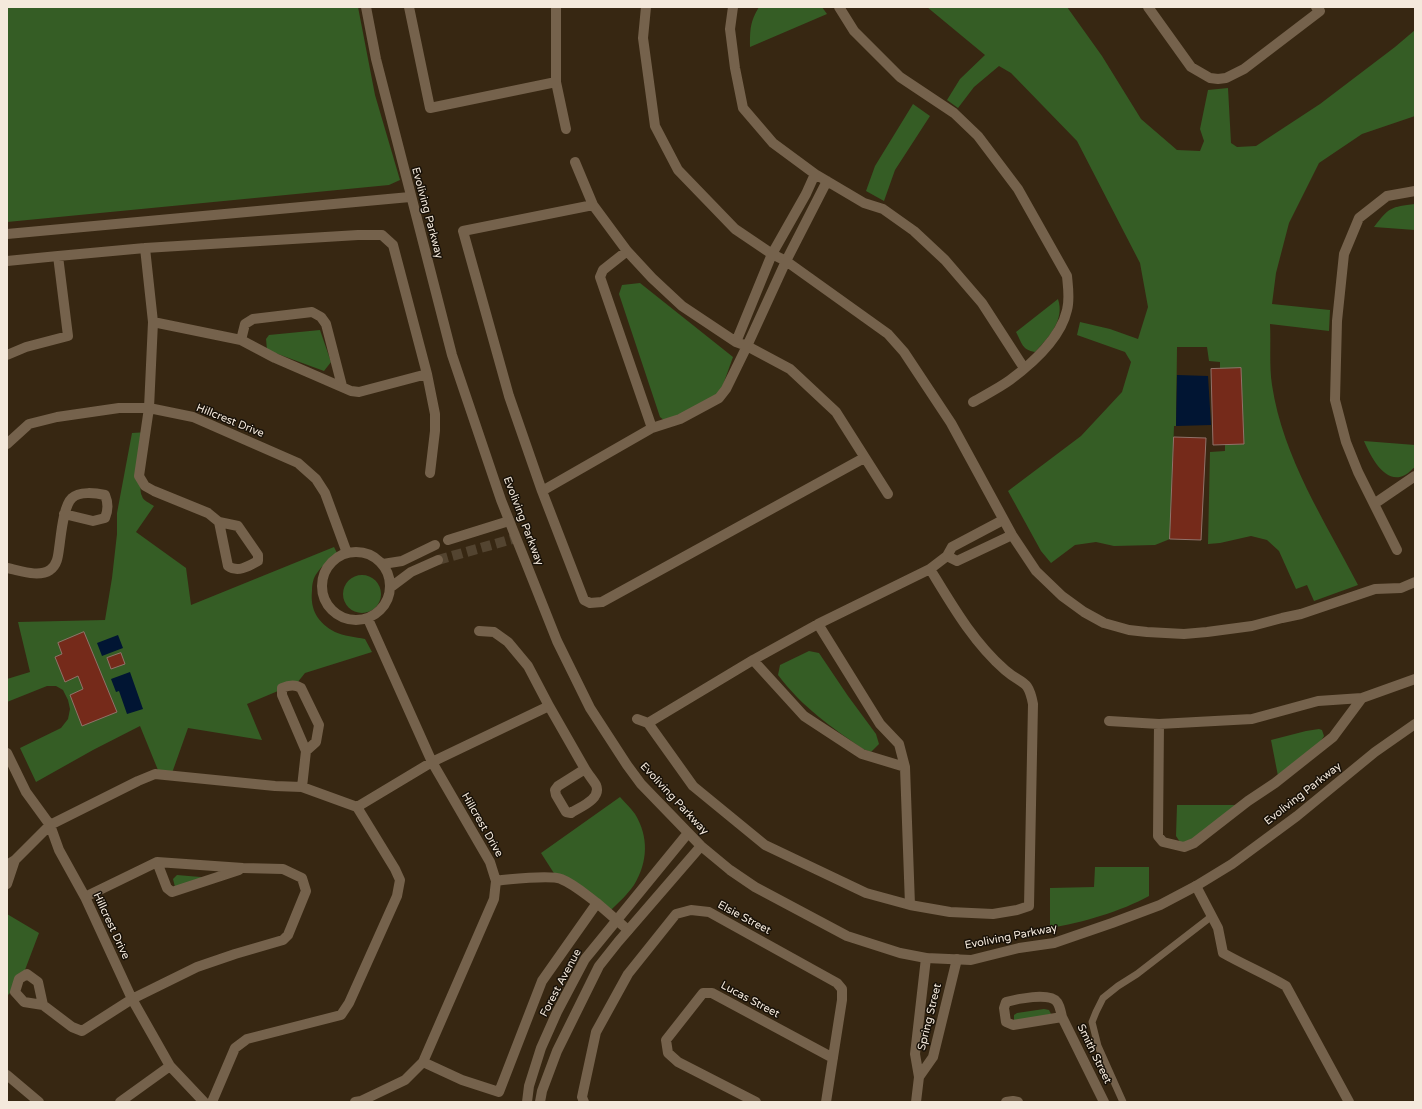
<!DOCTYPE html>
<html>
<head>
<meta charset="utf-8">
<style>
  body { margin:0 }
  #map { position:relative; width:1422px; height:1109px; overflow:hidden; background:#372712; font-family:"Varela Round",sans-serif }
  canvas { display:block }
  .frame { position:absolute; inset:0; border:8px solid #f4e9dc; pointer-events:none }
</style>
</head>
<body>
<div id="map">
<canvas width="1422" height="1109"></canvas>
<div class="frame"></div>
</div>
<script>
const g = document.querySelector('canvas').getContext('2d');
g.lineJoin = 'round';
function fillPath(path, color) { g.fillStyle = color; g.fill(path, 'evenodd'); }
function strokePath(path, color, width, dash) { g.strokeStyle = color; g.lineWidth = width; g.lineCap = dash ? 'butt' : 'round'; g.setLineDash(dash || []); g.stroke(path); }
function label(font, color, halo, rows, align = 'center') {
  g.font = font + ' "Varela Round",sans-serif'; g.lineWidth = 3; g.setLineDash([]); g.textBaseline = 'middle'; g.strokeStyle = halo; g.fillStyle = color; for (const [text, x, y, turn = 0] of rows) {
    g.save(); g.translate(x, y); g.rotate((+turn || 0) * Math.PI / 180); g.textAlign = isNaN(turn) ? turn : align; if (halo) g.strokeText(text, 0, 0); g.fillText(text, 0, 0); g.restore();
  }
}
const green = new Path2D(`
  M7 7H358L375 95 400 180 389 185 7 222Z
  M759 7H822L827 14 750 47C750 29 750 22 759 7Z
  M927 7H1067L1102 56 1141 119 1177 150 1200 151 1204 141 1200 129 1208 90 1228 88 1231 143 1237 147 1256 146 1320 104 1395 47 1415 30V116L1362 134 1319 163 1289 223 1276 273 1272 304 1330 310 1329 331 1270 324C1271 344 1269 366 1272 385 1283 458 1325 521 1358 585L1314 601 1307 585 1296 589 1279 551 1267 540 1251 536 1220 543 1208 544 1210 452 1225 451V444L1244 443 1241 369H1220V362L1209 361 1207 347H1177L1176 426H1174L1170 539 1155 545 1114 546 1096 542 1075 545 1051 563 1041 551 1008 491 1081 436 1122 392 1131 362 1125 352 1077 335 1080 322 1110 329 1138 339 1148 307 1140 263 1077 141 1011 73 999 66 974 87 958 108 947 100 960 79 985 55Z
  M913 104 930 116 895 170 884 201 866 191 875 166Z
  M1415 204V230L1374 227C1389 207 1391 207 1415 204Z
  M640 283 733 357 719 396 665 421 660 417 619 294 622 285Z
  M1058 299C1065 320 1049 337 1035 352 1022 350 1022 343 1016 332Z
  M320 330 331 362 324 371 267 350 266 339 269 335Z
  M148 432C146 445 137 487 142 496 143 501 150 503 154 506L136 532 186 568 191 605 334 547 338 555C330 560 322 565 317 573 313 578 312 585 312 591 310 610 318 623 335 632 343 636 356 637 365 639L372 652 305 673 297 683 247 704 262 740 188 728 172 773 160 775 140 726 93 750 36 782 20 748 61 728 68 719 70 709 68 700 63 690 56 686H47L7 702V679L30 672 18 622 105 620 112 578 117 534V513L132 433Z
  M1364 441 1415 445V467C1412 469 1409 473 1405 475 1385 486 1370 455 1364 441Z
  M343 594a19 19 0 1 1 38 0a19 19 0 1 1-38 0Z
  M809 651 819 653 848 696 876 734 879 744 871 752 863 749C830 726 803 708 778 675L780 665Z
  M1319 729 1322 730 1324 736 1319 744 1278 776 1271 740 1306 731Z
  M620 797C625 803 631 808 635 814 649 837 648 862 634 885 628 894 619 902 611 910L557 878 541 853Z
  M1177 805H1246L1193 841 1184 843 1180 842 1176 836Z
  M1095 867H1149V896C1122 911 1081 923 1050 928V888L1094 887Z
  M177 875 212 878 175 887 173 879Z
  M7 914 39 933 20 983 7 996Z
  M1044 1009 1049 1010 1051 1014 1017 1022 1014 1020V1015L1017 1013Z`);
const water = new Path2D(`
  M1177 375 1208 376 1211 425 1176 426Z
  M118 635 123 648 102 656 97 643Z
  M130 672 143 709 127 714 119 691 116 692 111 679Z`);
const building = new Path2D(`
  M1241 368 1244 444 1213 445 1211 369Z
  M1174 437 1206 438 1201 540 1170 539Z
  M84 632 117 712 82 726 70 695 83 689 78 676 65 682 55 657 62 654 58 643Z
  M121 653 125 664 111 669 107 658Z`);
const minorTunnel = new Path2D(`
  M438 560 516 538`);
const service = new Path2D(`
  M1123 1102 1098 1046 1092 1022 1096 1012 1103 998 1118 986 1137 974 1212 916`);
const minor = new Path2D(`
  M409 7 430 108 556 82
  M556 7V82L566 129
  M646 7 643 38 655 126 678 170 735 229 772 254 786 261 888 334 904 352 951 423 1012 535 1036 571 1062 596 1084 612 1104 623 1129 630 1147 632 1184 634 1207 632 1252 626 1282 618 1301 614 1375 589 1401 588 1415 582
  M733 7 730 29 735 68 743 108 773 143 815 174 864 203 883 209 914 231 945 260 982 303 1024 368
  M839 7 854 31 900 77 954 113 978 136 1018 189 1067 276C1068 287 1070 299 1067 310 1061 337 1033 363 1010 380 999 388 985 395 973 402
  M1148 7 1191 67 1210 78 1218 79 1226 78 1244 69 1320 11 1316 7
  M575 162 593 205 627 251 652 278 682 306 736 342 747 346 790 369 836 412 888 494
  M593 205 463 231 509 396 542 491 584 600 590 603 602 602 864 458
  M7 234 410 197
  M627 251 603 270 600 277 652 428
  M58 256 145 248 358 235H382L393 245 427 374 359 392 351 391 275 358 241 340 153 322 145 248
  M7 261 58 256 68 336 26 347 7 355
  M153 322 149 408 139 476 145 486 154 491 208 513 219 522 238 526 258 555V561C249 566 238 573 228 566L219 522
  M241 340 245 324 253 319 312 312 321 317 326 324 342 386
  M736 342 772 254 806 194 815 174
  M427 374 435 414V431L430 473
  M7 444 29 424 57 417 119 408H149L193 417 298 463 316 479 325 493 347 553
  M542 491 652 428 680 419 719 398 726 389 747 346 786 261 827 181
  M1374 504 1415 476
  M448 540 509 521
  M1397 550 1358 472 1346 442 1335 400 1337 321 1344 254 1359 218 1387 196 1415 191
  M322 586a34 34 0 1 1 68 0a34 34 0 1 1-68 0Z
  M947 556 957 561 1012 535
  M383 564 402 561 435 545
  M7 568C19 570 38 578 50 570 57 565 58 557 59 549 61 536 63 506 72 498 79 491 96 493 105 495 108 502 108 511 105 518L93 521 64 514
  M391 587 411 572 438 560
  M818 624 880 724 899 744 905 767 910 905
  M753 660 804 716 862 754 905 767
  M549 706 585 769 558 786 555 790 556 795 566 812 571 813C580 807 602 799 596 785 593 780 588 774 585 769
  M637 719 648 723 753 660 818 624 930 569 947 556 952 547 1003 520
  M1109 721 1159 724 1252 719 1318 701 1362 698 1415 679
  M648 723 693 786 765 845 866 893 910 905 950 912 993 914 1017 910 1029 906 1033 704C1028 678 1022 685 1005 670 973 642 952 605 930 569
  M1159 724 1158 836 1163 842 1184 847 1194 843 1248 801 1275 783 1333 737 1362 698
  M7 753 26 792 50 825 59 850 85 897 132 999 170 1066 204 1102
  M302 787 306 751 282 695V688C289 685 295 684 301 688L319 725 316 742 306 751
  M157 862 167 888 172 892 239 870
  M7 865 15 860 50 825 138 781 155 774 275 786 302 787 357 807 432 762 549 706 528 666 508 642 494 632 479 631
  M7 884 15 860
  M1196 886 1218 928 1223 953C1244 965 1266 974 1286 986L1349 1102
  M597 903 628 930
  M43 1005 38 982 27 974 19 979 15 992 24 1002 43 1005 72 1027 82 1031 132 999 197 967 235 954 283 940 288 935 306 891 302 878 283 869 243 868 157 862 85 897
  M1062 1017 1013 1025 1006 1022 1004 1008 1006 1002C1016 999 1050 992 1057 1002 1060 1006 1061 1013 1062 1017L1104 1102
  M423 1062 462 1080 499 1092 542 981 597 903C586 895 574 884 561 879 552 875 507 879 496 881
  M7 1075 39 1102
  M919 1077 933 1057 957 959
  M120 1102 170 1066
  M212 1102 235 1048 247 1039 341 1015 349 1003 397 896 400 880 395 869 357 807
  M355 1102 361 1101 405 1080 423 1062 494 899 496 881 490 862 432 762 368 619
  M584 1102 582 1097 596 1032 628 974 676 914 691 910 709 912 837 983 842 989V1000L826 1102
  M756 1102 678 1062 668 1053 666 1040 703 993H712L833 1058
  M916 1102 919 1077 915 1054 926 958
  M1006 1102 1013 1101 1018 1102`);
const tertiary = new Path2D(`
  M366 7 376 59 452 355 501 500 557 641 590 708 627 765 641 784 701 846 730 870 755 887 847 936 900 953 926 958 971 960 1019 948 1054 943 1112 923 1160 905 1196 886 1232 864 1297 816 1375 752 1415 724
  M527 1102 529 1086 541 1048 557 1012 585 959 688 833
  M540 1102 542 1091 557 1051 599 966 618 942 701 846`);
const streetNames = [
  ["Evoliving Parkway",427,213,75],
  ["Hillcrest Drive",230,421,22],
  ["Evoliving Parkway",523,521,69],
  ["Evoliving Parkway",1303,794,-38],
  ["Evoliving Parkway",674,799,47],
  ["Hillcrest Drive",482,825,60],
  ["Elsie Street",744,918,28],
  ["Hillcrest Drive",111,926,65],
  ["Evoliving Parkway",1011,937,-11],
  ["Forest Avenue",561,983,-62],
  ["Lucas Street",750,1000,28],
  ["Spring Street",930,1017,-76],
  ["Smith Street",1094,1054,64]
];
fillPath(green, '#355d25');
fillPath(water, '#011533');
fillPath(building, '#752a1a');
strokePath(building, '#91726a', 1);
strokePath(minorTunnel, '#534430', 10, [10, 5]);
strokePath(service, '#75624c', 7);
strokePath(minor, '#75624c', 10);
strokePath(tertiary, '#75624c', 10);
label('11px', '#f4e9dc', '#181108', streetNames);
</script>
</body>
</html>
